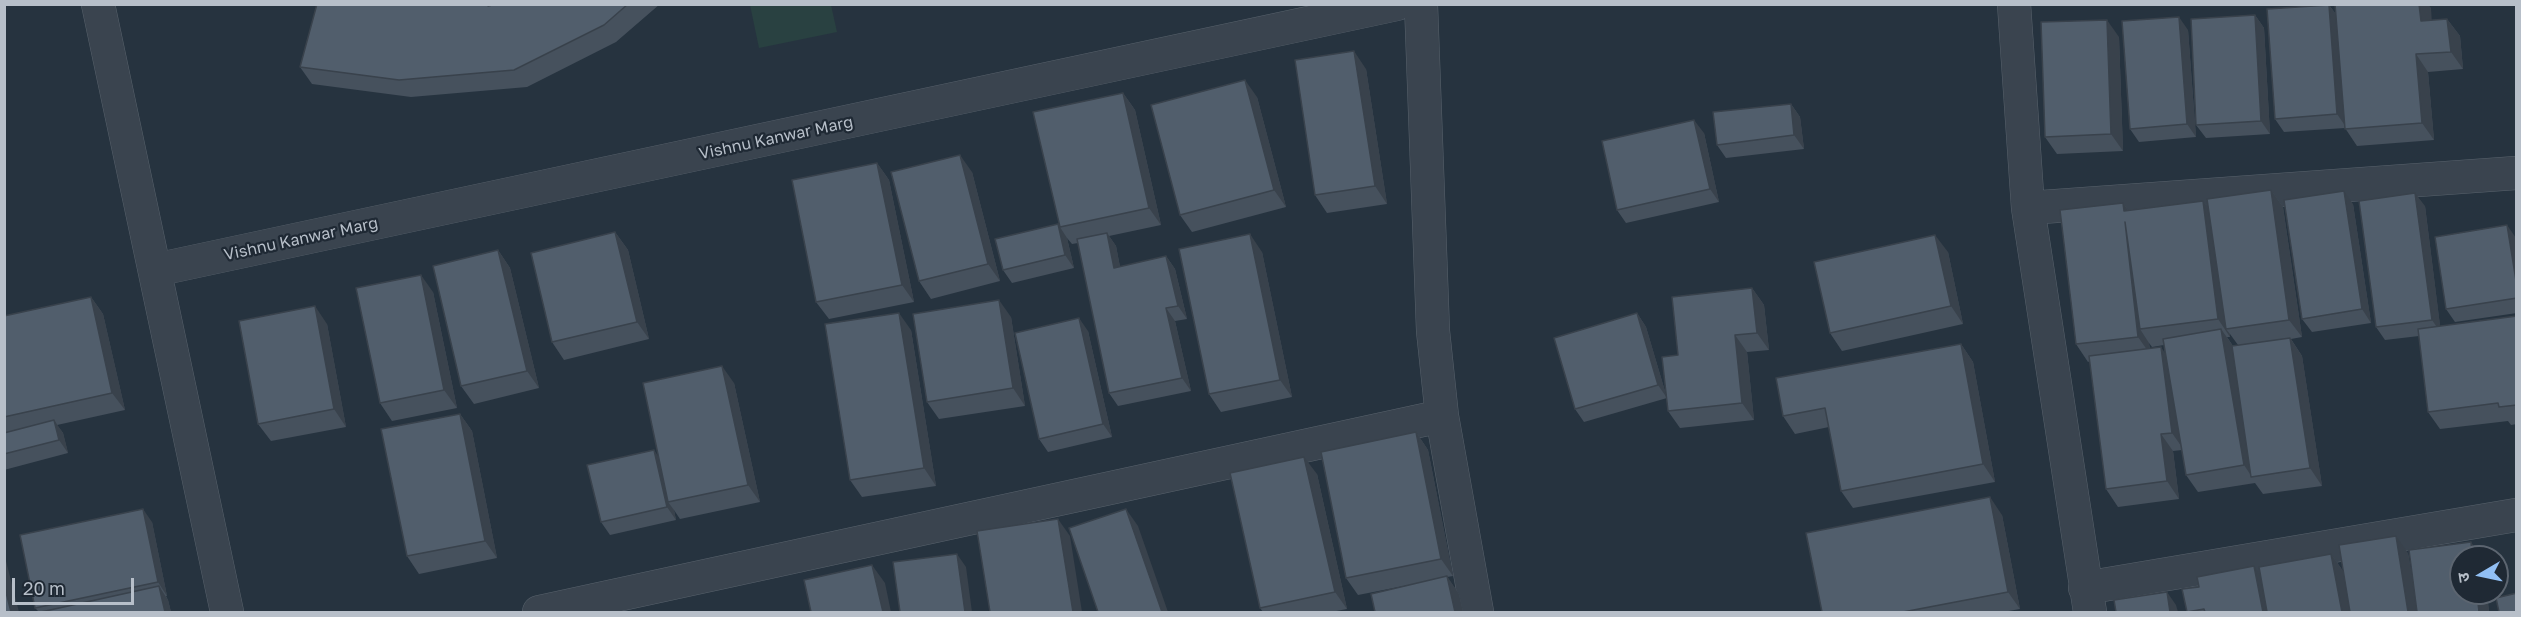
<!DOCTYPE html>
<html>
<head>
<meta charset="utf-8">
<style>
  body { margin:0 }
  #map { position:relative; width:2521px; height:617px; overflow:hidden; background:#26333f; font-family:"Golos Text","Noto Sans Devanagari",sans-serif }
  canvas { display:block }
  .frame { position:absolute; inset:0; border:6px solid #b7bfc9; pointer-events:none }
  .north { position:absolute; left:2449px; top:545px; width:60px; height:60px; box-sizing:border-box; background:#1f2934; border:2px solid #5c6570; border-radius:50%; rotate:261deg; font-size:16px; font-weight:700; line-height:24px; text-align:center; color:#b7bfc9 }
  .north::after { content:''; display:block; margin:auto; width:21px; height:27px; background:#91bff4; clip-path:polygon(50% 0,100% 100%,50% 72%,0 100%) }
  .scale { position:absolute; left:12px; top:578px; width:122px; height:27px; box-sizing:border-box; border:3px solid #b7bfc9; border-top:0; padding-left:8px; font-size:18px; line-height:21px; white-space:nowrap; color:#b7bfc9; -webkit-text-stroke:4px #1f2934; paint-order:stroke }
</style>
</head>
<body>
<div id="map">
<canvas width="2521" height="617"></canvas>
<div class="frame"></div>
<div class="north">उ</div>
<div class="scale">20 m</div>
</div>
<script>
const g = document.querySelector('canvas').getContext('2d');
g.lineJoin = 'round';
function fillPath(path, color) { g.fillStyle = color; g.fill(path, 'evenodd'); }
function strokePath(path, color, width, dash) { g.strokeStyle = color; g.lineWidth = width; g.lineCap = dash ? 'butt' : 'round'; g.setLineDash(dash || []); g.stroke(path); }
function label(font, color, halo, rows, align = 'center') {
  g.font = font + ' "Golos Text",sans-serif'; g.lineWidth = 4.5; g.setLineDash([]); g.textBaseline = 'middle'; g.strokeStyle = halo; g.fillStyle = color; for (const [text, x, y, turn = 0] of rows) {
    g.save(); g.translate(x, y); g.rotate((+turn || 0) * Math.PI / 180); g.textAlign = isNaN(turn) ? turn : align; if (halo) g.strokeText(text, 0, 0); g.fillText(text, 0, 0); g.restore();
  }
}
const green = new Path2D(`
  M750 5H831L837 32 759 48Z`);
const minor = new Path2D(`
  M98 4 227 612
  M1421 4 1433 331 1442 416 1477 612
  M2014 4 2028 208 2090 612
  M2028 208 2516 173
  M155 270 1397 4
  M2085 588 2516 515
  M539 612 1442 416`);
const wall = new Path2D(`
  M317 4H492V5L497 4H660L616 42 527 87 411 97 312 84 300 67Z
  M2329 5 2335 13 2431 8V20L2447 19 2460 36 2463 69 2428 72 2434 140 2357 146 2345 128 2284 132 2275 119Z
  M2255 15 2264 28 2270 134 2206 138 2196 125Z
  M2188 30 2196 137 2139 142 2130 129Z
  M2119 37 2123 151 2057 154 2045 137Z
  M1366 69 1387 204 1327 213 1315 195Z
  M1123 93 1135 110 1161 225 1109 236 1116 246 1120 267 1166 256 1175 269 1187 319 1175 321 1191 391 1118 406 1109 393 1078 243 1072 244 1067 238 1074 268 1012 283 1003 270 1059 226Z
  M1257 97 1286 207 1192 232 1180 215Z
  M1791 104 1800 117 1804 149 1726 158 1717 145Z
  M1704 133 1719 202 1626 223 1617 210Z
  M877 163 889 180 914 302 829 319 816 302Z
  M972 172 1000 281 931 299 919 281Z
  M2271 190 2283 207 2302 337 2291 339 2302 356 2322 486 2263 494 2255 483 2198 492 2186 475 2182 450 2173 451 2179 499 2118 507 2106 489 2090 361 2088 362 2076 344 2123 203 2128 210 2203 201 2209 210ZM2230 334 2238 345 2233 346 2227 337H2230ZM2149 343 2152 347 2164 345 2165 354 2150 349Z
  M2353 204 2371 323 2312 332 2302 319Z
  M2425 206 2440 326 2517 316V424L2511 425 2508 421 2440 429 2428 412 2419 336 2385 340 2376 327Z
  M615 232 628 250 649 339 564 360 552 342Z
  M2516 238 2517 313 2455 322 2446 309Z
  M498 250 510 268 539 388 474 404 461 386Z
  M1262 252 1292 397 1221 412 1209 394Z
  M1948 252 1963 324 1842 351 1830 333Z
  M1752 288 1764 305 1769 350 1747 352 1754 420 1680 428 1668 411Z
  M433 292 457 408 392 421 380 403Z
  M91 297 103 314 125 410 57 425 63 433 68 453 4 470V316Z
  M1637 313 1646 327 1667 398 1584 422 1575 409Z
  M1011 317 1025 406 939 419 927 402Z
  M327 324 346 427 271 441 258 424Z
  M911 330 936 486 862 497 850 480Z
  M1088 331 1112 437 1048 452 1039 439Z
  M1961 344 1973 362 1995 482 1853 508 1841 491 1829 427 1795 434 1783 416Z
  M734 383 760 502 680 519 674 510 676 520 610 535 601 522 658 456Z
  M460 414 472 431 497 558 419 574 407 556Z
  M1416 432 1428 450 1453 576 1447 577 1459 594 1463 612H1375L1409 585 1358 595 1346 578Z
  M1317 474 1347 609 1331 612H1263L1260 608Z
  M2002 515 2020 609 2003 612H1822Z
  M152 522 167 596H166L168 600 171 612H39L35 608Z
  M2408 553 2415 593H2487L2489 612H2187L2182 589 2260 575 2331 554 2343 571Z`);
const shadedWall = new Path2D(`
  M2419 4H2428L2431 8 2433 39 2421 21Z
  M2329 5 2339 18 2346 127 2337 114Z
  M2255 15 2264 28 2270 134 2261 121Z
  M2179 17 2188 30 2196 137 2187 124Z
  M2447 19 2460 36 2463 69 2451 52Z
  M2107 20 2119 37 2123 151 2111 134Z
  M1354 51 1366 69 1387 204 1375 186Z
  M2416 54 2428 72 2434 140 2422 123Z
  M1245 80 1257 97 1286 207 1274 190Z
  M1123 93 1135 110 1161 225 1149 208Z
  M1791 104 1800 117 1804 149 1794 135Z
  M1694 120 1704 133 1719 202 1710 189Z
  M960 155 972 172 1000 281 988 264Z
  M877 163 889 180 914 302 902 285Z
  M2271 190 2283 207 2302 337 2289 320Z
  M2344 191 2353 204 2371 323 2362 309Z
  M2415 193 2425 206 2441 333 2432 320Z
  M2203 201 2215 218 2226 329 2230 334V337L2218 319Z
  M2123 203 2135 220 2124 211Z
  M2125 222 2140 329 2149 343 2150 354 2138 337Z
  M1058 224 1067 238 1074 268 1065 255Z
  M2507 225 2516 238 2517 242V287Z
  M615 232 628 250 649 339 637 322Z
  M1107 233 1116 246 1123 282 1114 268Z
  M1250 234 1262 252 1292 397 1280 380Z
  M1935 235 1948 252 1963 324 1951 306Z
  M498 250 510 268 539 388 527 371Z
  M1166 256 1175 269 1187 319 1178 306Z
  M421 275 433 292 457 408 444 390Z
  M1752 288 1764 305 1769 350 1757 333Z
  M91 297 103 314 125 410 112 393Z
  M999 300 1011 317 1025 406 1013 388Z
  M315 306 327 324 346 427 334 409Z
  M1166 308 1175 321 1191 391 1182 378Z
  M899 313 911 330 936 486 924 468Z
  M1637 313 1646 327 1667 398 1658 385Z
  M1079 318 1088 331 1112 437 1103 424Z
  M2221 329 2233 346 2252 477 2244 465Z
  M1735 335 1747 352 1754 420 1742 403Z
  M2290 338 2302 356 2322 486 2310 468Z
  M1961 344 1973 362 1995 482 1983 464Z
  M2161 347 2173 365 2184 450 2172 433Z
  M722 366 734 383 760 502 748 485Z
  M460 414 472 431 497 558 485 541Z
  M54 420 63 433 68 453 59 440Z
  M1416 432 1428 450 1453 576 1441 559Z
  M2161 434 2173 451 2179 499 2167 481Z
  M654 450 663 463 668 502 674 510 676 520 667 507Z
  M1304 457 1317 474 1347 609 1335 592Z
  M1990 497 2002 515 2020 609 2008 592Z
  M143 509 152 522 167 596 158 582Z
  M1126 509 1138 526 1168 612H1162Z
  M1058 519 1070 536 1082 612H1073Z
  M2396 536 2408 553 2418 612H2408Z
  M2471 542 2481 557H2472Z
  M4 553 19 612H11L4 584Z
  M957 554 966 567 972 612H965Z
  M2331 554 2343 571 2351 612H2342Z
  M872 565 885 583 891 612H883Z
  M2254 566 2263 579 2270 612H2263Z
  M1447 576 1459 594 1463 612H1455Z
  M159 586 168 600 171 612H165Z
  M2167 592 2176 605 2178 612H2170Z
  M2477 593H2487L2489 612H2479Z`);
const building = new Path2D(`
  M317 4H487L488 6 497 4H628L604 25 514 70 399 80 300 67Z
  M2335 4H2419L2421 21 2447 19 2451 52 2416 54 2422 123 2345 129Z
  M2329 5 2337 114 2275 119 2267 9Z
  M2255 15 2261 121 2196 125 2191 19Z
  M2179 17 2187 124 2130 129 2122 21Z
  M2107 20 2111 134 2045 137 2041 22Z
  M1354 51 1375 186 1315 195 1295 60Z
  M1245 80 1274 190 1180 215 1151 105Z
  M1123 93 1149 208 1060 227 1033 112Z
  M1791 104 1794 135 1717 145 1713 112Z
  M1694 120 1710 189 1617 210 1602 141Z
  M960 155 988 264 919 281 891 172Z
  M877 163 902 285 816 302 792 180Z
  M2271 190 2289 320 2226 329 2207 199Z
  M2344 191 2362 309 2302 319 2284 200Z
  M2415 193 2432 320 2376 327 2359 201Z
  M2203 201 2218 319 2140 329 2125 222 2138 337 2076 344 2060 210 2123 203 2124 211Z
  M1058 224 1065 255 1003 270 995 239Z
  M2507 225 2517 287V298L2446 309 2435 237Z
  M615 232 637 322 552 342 531 253Z
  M1107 233 1114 268 1166 256 1178 306 1166 308 1182 378 1109 393 1077 239Z
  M1250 234 1280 380 1209 394 1179 249Z
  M1935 235 1951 306 1830 333 1814 262Z
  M498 250 527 371 461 386 433 266Z
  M421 275 444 390 380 403 356 288Z
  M1752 288 1757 333 1735 335 1742 403 1668 411 1662 357 1678 355 1672 297Z
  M91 297 112 393 4 417V316Z
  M999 300 1013 388 927 402 913 314Z
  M315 306 334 409 258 424 239 321Z
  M899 313 924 468 850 480 825 324Z
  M1637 313 1658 385 1575 409 1554 338Z
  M2517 316V405L2499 407 2498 403 2428 412 2418 329Z
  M1079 318 1103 424 1039 439 1015 333Z
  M2221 329 2244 465 2186 475 2163 339Z
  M2290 338 2310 468 2251 477 2232 346Z
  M1961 344 1983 464 1841 491 1825 408 1783 416 1776 378Z
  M2161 347 2172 433 2161 434 2167 481 2106 489 2089 356Z
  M722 366 748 485 668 502 643 383Z
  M460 414 485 541 407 556 381 429Z
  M54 420 59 440 4 454V433Z
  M1416 432 1441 559 1346 578 1321 452Z
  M654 450 667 507 601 522 587 465Z
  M1304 457 1335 592 1260 608 1230 473Z
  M1990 497 2008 592 1903 612H1822L1806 533Z
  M143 509 158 582 35 608 20 535Z
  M1126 509 1162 612H1098L1069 528Z
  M1058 519 1073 612H990L977 531Z
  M2396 536 2408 612H2350L2339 545Z
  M2471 542 2472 557H2461V593H2477L2479 612H2417L2409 550Z
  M957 554 965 612H900L893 562Z
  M2331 554 2342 612H2267L2259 567Z
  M872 565 883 612H811L804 580Z
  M2254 566 2263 612H2205L2204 609 2187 612 2182 589 2199 587 2197 577Z
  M1447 576 1455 612H1375L1371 594Z
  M4 584 11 612H4Z
  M159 586 165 612H41Z
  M2167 592 2170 612H2116L2114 600Z
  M2517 593V612H2499L2496 598Z`);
const streetNames = [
  ["Vishnu Kanwar Marg",776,138,-12],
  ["Vishnu Kanwar Marg",301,239,-12]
];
fillPath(green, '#294141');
strokePath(minor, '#58626c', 34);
strokePath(minor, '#3a444f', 33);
fillPath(wall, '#46515d');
fillPath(shadedWall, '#39424c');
fillPath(building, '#515e6c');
strokePath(building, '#39424c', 1.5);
label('16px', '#b7bfc9', '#1f2934', streetNames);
</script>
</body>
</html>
